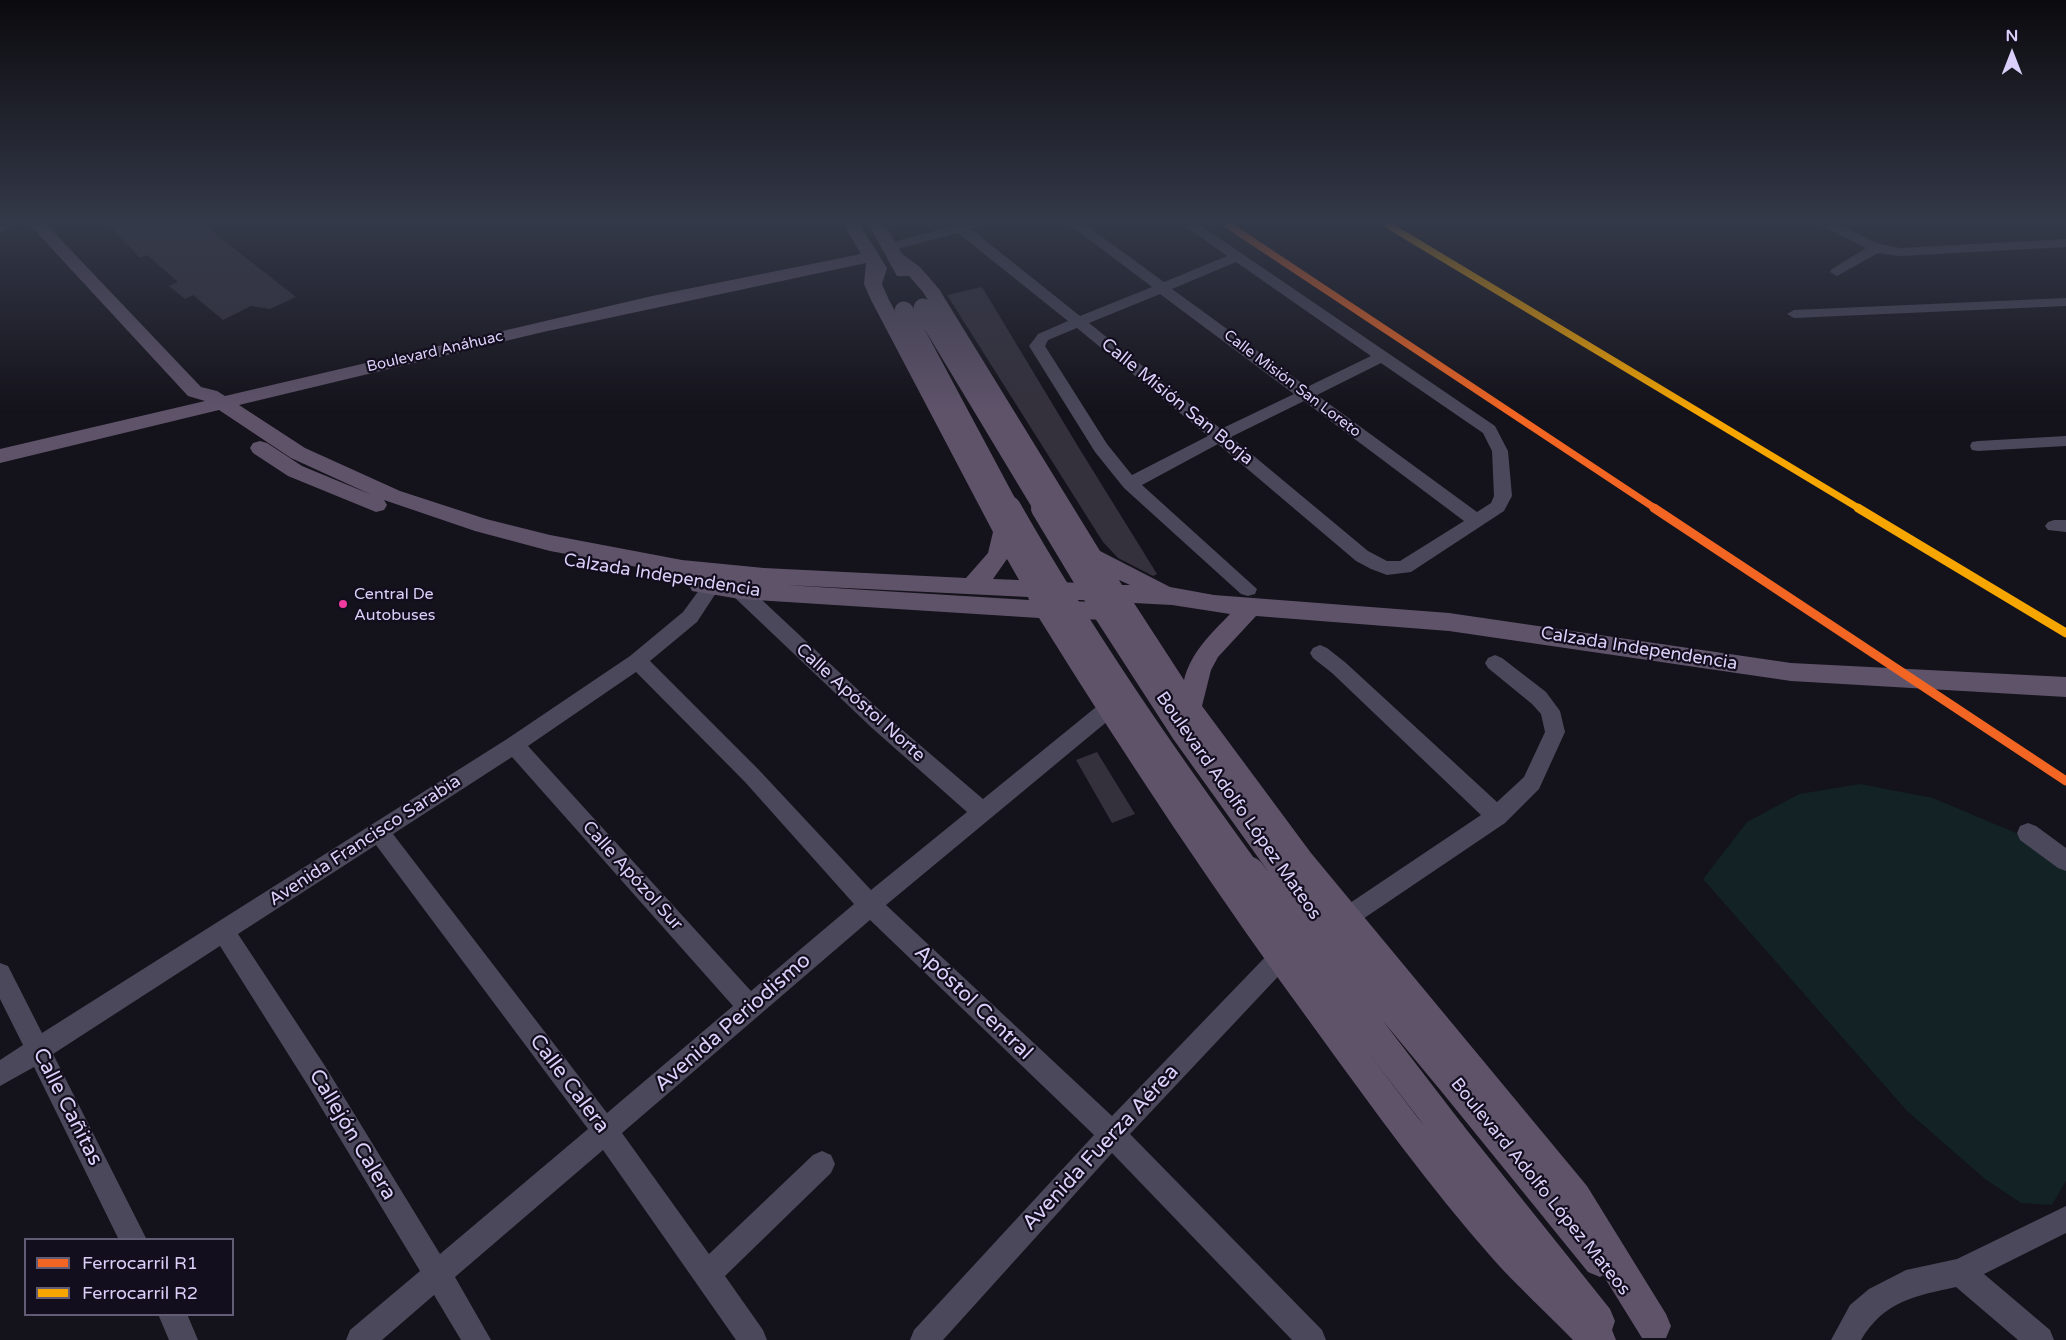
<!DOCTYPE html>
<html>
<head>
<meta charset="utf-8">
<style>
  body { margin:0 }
  #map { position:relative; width:2066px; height:1340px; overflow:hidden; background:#14121a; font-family:"Varela Round",sans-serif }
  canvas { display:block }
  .legend { position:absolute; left:24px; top:1238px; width:210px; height:78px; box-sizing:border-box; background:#130e1d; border:2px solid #635c75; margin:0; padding:8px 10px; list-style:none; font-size:18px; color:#dad0f9 }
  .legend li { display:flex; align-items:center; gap:12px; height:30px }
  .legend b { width:30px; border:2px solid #635c75 }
  .north { position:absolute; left:1982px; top:24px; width:60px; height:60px; -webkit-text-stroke:4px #130e1d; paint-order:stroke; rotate:0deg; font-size:16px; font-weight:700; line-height:24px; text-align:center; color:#dad0f9 }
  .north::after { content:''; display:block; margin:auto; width:21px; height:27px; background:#dad0f9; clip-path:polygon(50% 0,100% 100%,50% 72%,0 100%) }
</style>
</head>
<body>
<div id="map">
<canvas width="2066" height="1340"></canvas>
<ul class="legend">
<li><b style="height:8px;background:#f26522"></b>Ferrocarril R1</li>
<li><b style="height:8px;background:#f7a600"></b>Ferrocarril R2</li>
</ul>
<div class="north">N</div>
</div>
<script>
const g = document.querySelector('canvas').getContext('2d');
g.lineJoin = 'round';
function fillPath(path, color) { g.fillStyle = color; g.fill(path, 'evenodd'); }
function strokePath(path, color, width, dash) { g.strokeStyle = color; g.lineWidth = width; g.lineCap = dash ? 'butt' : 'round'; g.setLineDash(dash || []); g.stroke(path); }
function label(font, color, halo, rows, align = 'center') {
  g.font = font + ' "Varela Round",sans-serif'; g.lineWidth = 4.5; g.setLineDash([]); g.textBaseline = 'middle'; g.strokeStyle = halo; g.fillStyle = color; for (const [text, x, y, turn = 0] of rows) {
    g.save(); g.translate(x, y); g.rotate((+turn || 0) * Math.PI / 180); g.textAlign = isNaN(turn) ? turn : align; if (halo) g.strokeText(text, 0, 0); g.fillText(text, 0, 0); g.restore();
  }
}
const green = new Path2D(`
  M1860 784 1933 798 2021 835 2066 870V1181L2052 1205 2021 1203 1985 1179 1907 1111 1703 879 1747 822 1799 794Z`);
const building = new Path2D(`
  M109 225H204L296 297 270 309 251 306 223 320 193 295 185 299 169 286 178 282 147 255 140 258Z
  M982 287 1079 448 1157 574 1153 576 1118 558 1103 542 947 295Z
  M1097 752 1135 814 1112 823 1076 760Z`);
const minor = new Path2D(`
  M0 225H15L0 233Z
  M956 225H979L971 229 1080 316 1152 287 1070 225H1086L1164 282 1227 256 1184 225H1200L1495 426 1508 451 1512 496 1504 511 1411 572 1387 575 1371 569 1356 561 1218 444 1142 485 1257 589 1255 594 1248 596 1241 594 1124 488 1095 452 1029 346 1038 334 1068 321 958 233 890 251 883 247 885 244ZM1236 262 1371 356 1307 387 1172 289ZM1160 294 1294 394 1221 429 1089 323ZM1077 328 1208 436 1132 475 1107 444 1045 346 1048 340ZM1381 363 1483 433 1492 451 1494 496 1491 503 1477 512 1317 395ZM1304 401 1464 521 1400 561H1387L1368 551 1231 437Z
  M1821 225H1839L1880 244 1900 248 2066 239V247L1900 256 1878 253 1837 276 1830 272 1832 269 1866 248Z
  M2066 298V306L1794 318 1787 314 1794 310Z
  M2066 436V446L1978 451 1972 450 1970 446 1972 442 1978 441Z
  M2054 520H2066V532L2048 530 2045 526 2048 522Z
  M711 580 717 582 720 587 697 622 650 661 759 770 871 890 967 812 872 728 733 596 731 591 733 586 740 584 747 586 886 716 983 799 1101 703 1108 701 1115 703 1118 709 1115 715 886 905 1112 1116 1272 950 1280 947 1288 950 1292 958 1288 966 1130 1134 1322 1330 1326 1340H1292L1112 1153 943 1340H910L914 1330 1094 1135 870 920 622 1133 709 1254 813 1155 822 1151 831 1155 835 1164 831 1173 725 1276 763 1330 767 1340H736L603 1150 455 1277 491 1340H461L434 1295 382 1340H346L350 1330 420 1271 307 1084 220 946 53 1054 147 1240H119L34 1067 0 1086V1060L23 1045 0 999V963L8 966 42 1033 507 739 630 656 683 612 705 582ZM636 672 745 782 854 904 751 991 528 746ZM512 757 733 1006 607 1113 393 834ZM376 845 588 1129 440 1254 325 1066 238 934Z
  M1320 645 1327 648 1346 663 1497 802 1524 777 1545 732 1541 714 1532 704 1488 668 1485 663 1488 658 1495 655 1502 658 1546 692 1560 711 1565 732 1539 789 1505 823 1354 925 1346 929 1338 925 1335 918 1338 911 1481 815 1332 673 1313 658 1310 653 1313 648Z
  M2028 823 2036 826 2066 848V871L2058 868 2020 840 2017 833 2020 826Z
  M2066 1206V1233L1984 1274 2050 1330 2054 1340H2018L1956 1287C1915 1296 1884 1301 1861 1340H1831L1850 1305 1869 1289 1906 1270 1957 1259Z
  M158 1314H187L198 1340H169Z`);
const major = new Path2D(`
  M30 225H47L201 387 217 391 225 396 652 296 861 254 844 225H860L887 268 882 284 889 300 1042 581 1098 584 923 292 909 276H897L869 225H885L902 254 920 267 939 289 1100 551 1170 587 1214 595 1449 613 1791 663 2066 677V697L1791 681 1449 631 1256 616 1218 657 1211 670 1202 706 1311 853 1587 1186 1666 1314 1671 1326 1666 1338H1642L1603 1275 1600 1277 1588 1272 1437 1086 1433 1075 1437 1064 1444 1061 1291 871 1180 715 1121 620 1064 619C1174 791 1295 955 1418 1118L1438 1141 1435 1135 1440 1124 1451 1119 1462 1124 1610 1309 1615 1321 1612 1330 1616 1340H1573C1547 1313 1518 1287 1493 1259 1430 1188 1374 1110 1318 1033 1219 898 1127 760 1039 618L740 599 692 591 689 585 692 579 697 578 550 551 475 531 384 500 387 505 384 510 376 512 288 476 253 453 250 448 253 443 260 441 267 443 302 466 372 495 291 458 219 410 0 463V449L205 401 188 396ZM866 263 864 284 871 300 993 532 988 553 966 578 764 568 682 560 550 535 486 519 400 491 305 448 239 405 543 332ZM1007 559 1019 580 993 579ZM1119 580 1130 585H1122ZM785 585 1028 597 1029 600ZM1051 599 1109 601 1110 602 1053 601ZM1134 603 1172 605 1230 614C1211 634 1191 652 1184 680Z`);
const majorBridgeFar2 = new Path2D(`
  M923 308 1044 509
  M904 311 1010 509`);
const majorBridgeFar1 = new Path2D(`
  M1009 508C1081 635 1164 755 1250 873
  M1043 508 1106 613 1183 732 1284 873`);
const majorBridge = new Path2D(`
  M1249 872 1451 1135
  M1283 872 1303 900 1448 1075`);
const rail1Far1 = new Path2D(`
  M1228 225 1656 509`);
const rail1 = new Path2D(`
  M1654 508 2066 781`);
const rail2Far1 = new Path2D(`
  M1388 225 1860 509`);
const rail2 = new Path2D(`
  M1858 508 2066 633`);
const markers = [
  [343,604,5,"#f13a9d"]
];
const farStreetnames = [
  ["Boulevard Anáhuac",435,352,-13],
  ["Calle Misión San Loreto",1292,384,37]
];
const busNames = [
  ["Central De",354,595],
  ["Autobuses",354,616]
];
const streetNames = [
  ["Calle Misión San Borja",1177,402,39],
  ["Calzada Independencia",662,576,9],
  ["Calzada Independencia",1639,649,9],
  ["Calle Apóstol Norte",860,703,42],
  ["Boulevard Adolfo López Mateos",1238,806,55],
  ["Avenida Francisco Sarabia",365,841,-33],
  ["Calle Apózol Sur",632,876,48],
  ["Boulevard Adolfo López Mateos",1540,1187,51]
];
const nearStreetnames = [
  ["Apóstol Central",973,1003,44],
  ["Avenida Periodismo",733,1023,-41],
  ["Calle Calera",569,1084,53],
  ["Calle Cañitas",67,1107,63],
  ["Callejón Calera",352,1135,59],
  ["Avenida Fuerza Aérea",1101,1148,-47]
];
fillPath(green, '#122225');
fillPath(building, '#34303c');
fillPath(minor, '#4a485a');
fillPath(major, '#5f536a');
strokePath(majorBridgeFar2, '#5f536a', 19);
strokePath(majorBridgeFar1, '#5f536a', 24);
strokePath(majorBridge, '#5f536a', 31);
strokePath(rail1Far1, '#f26522', 7);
strokePath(rail1, '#f26522', 9);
strokePath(rail2Far1, '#f7a600', 7);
strokePath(rail2, '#f7a600', 9);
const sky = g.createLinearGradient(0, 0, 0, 413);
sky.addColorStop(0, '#0b0a0e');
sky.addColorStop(0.54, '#343949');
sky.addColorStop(1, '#34394900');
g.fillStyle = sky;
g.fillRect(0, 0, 2066, 413);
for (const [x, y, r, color] of markers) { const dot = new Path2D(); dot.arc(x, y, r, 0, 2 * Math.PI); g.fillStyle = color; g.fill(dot); strokePath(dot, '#130e1d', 2); }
label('15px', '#dad0f9', '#130e1d', farStreetnames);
label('16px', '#dad0f9', '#130e1d', busNames, 'left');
label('18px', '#dad0f9', '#130e1d', streetNames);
label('21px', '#dad0f9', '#130e1d', nearStreetnames);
</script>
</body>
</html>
